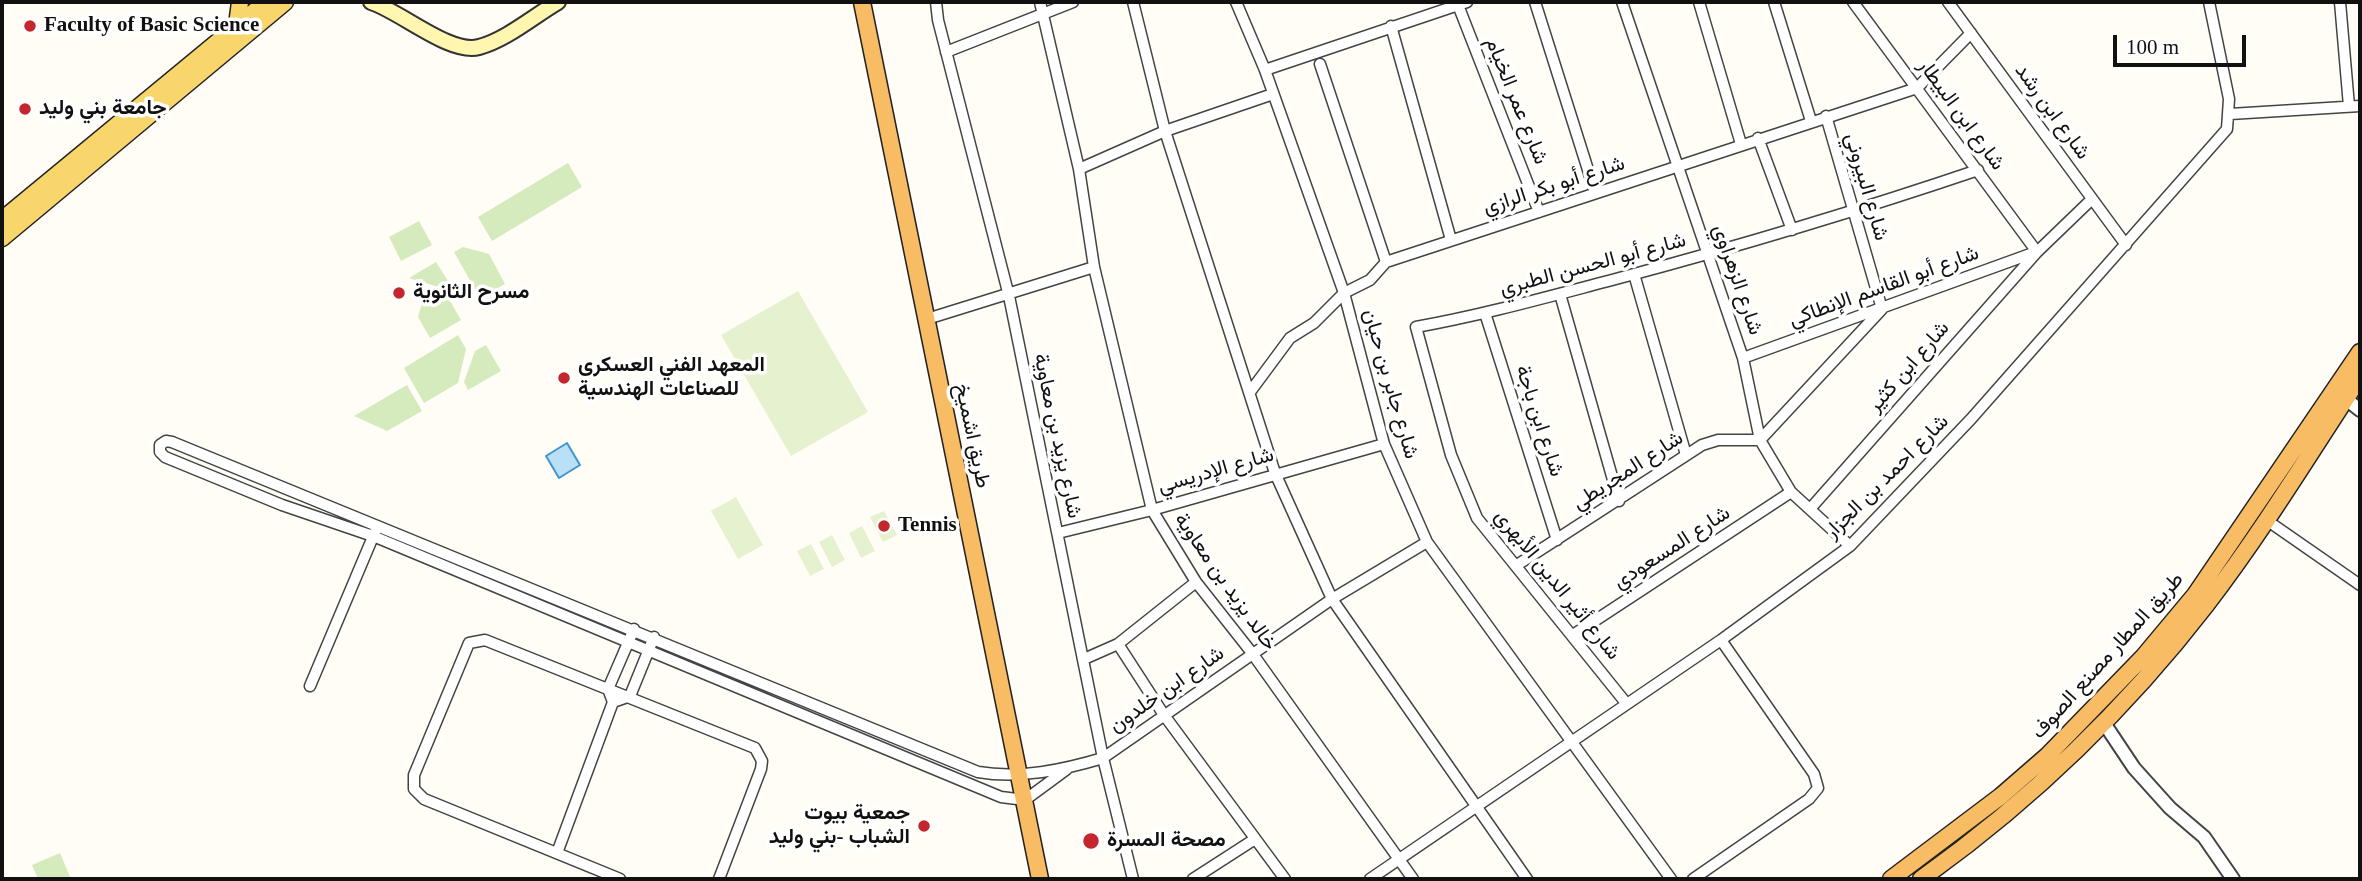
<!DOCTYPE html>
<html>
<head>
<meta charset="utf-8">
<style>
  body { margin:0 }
  #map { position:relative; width:2362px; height:881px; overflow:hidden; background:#fffdf5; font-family:"Times New Roman",serif }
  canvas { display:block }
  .frame { position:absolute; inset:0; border:4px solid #111; pointer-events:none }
  .scale { position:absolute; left:2113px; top:35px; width:133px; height:32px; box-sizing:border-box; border:4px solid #111; border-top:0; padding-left:9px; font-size:21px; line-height:24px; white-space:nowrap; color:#111; -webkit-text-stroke:5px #fff; paint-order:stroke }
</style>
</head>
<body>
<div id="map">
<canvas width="2362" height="881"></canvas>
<div class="frame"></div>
<div class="scale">100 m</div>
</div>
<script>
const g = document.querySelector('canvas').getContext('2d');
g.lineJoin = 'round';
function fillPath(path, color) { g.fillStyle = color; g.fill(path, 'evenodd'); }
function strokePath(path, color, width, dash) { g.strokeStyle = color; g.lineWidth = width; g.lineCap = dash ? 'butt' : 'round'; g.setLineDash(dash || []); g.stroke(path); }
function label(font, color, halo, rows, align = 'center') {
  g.font = font + ' "Times New Roman",Vazirmatn,serif'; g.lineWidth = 7; g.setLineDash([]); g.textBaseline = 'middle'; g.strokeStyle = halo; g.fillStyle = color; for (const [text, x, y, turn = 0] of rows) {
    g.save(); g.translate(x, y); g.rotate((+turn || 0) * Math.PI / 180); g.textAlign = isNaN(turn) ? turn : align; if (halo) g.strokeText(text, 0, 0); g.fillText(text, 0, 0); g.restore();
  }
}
const green = new Path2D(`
  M568 163 582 187 492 241 478 217Z
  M419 221 432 245 401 261 389 237Z
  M463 247 489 254 505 284 480 298 454 252Z
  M436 262 455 292 409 278Z
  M425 292 449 299 461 320 430 338 418 317Z
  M458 335 466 349 458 383 424 403 404 368Z
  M486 345 501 371 468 390 464 382 475 351Z
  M407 385 422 411 387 431 354 416Z
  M60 853 71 879H38L32 865Z`);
const pitch = new Path2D(`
  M798 291 868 412 791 456 721 335Z
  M736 497 763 545 738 559 711 511Z
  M884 511 897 535 883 542 870 517Z
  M862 526 875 551 861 558 849 533Z
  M832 535 845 560 832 567 819 542Z
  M811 544 824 569 810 576 797 551Z`);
const water = new Path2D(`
  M567 443 580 465 559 478 546 456Z`);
const minor = new Path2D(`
  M936 2 938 20 1009 296 1103 758 1133 879
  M1040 2 1079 169 1094 267 1152 510 1196 582 1252 653 1413 879
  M1133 2 1165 131 1275 473 1332 599 1527 879
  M1236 2 1265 70 1344 293 1384 444 1427 542 1671 879
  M1535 2 1595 192
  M1622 2 1743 358 1760 440 1791 492 1850 546
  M1699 2 1741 144
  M1774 2 1811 121
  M1853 2 2037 252
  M1948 2 2126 245
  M2340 2 2349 106
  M1458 5 1539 212
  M1391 26 1451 240
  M946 52 1073 2
  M1320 64 1386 262
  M1265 70 1467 2
  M2230 114 2360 106
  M1758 138 1792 230
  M1079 169 1165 131 1273 94
  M1634 274 1686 455
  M1560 294 1619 501
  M1485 313 1557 540
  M927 319 1094 267
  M1743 358 2033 253
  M1250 392 1290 338 1314 323 1344 293 1370 280 1386 262 1917 88 1971 33
  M1810 509 2037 252 2092 199
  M2265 519 2360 585
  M1058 533 1152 510 1384 444
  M1517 565 1702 445 1718 440H1760L1882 309 1826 116
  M1573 635 1791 492
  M1118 644 1164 715 1285 879
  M1084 659 1118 644 1196 582
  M310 686 375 532
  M613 702 630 696 654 637
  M1626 703 1477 518 1451 455 1416 327C1483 315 1547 297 1612 280 1736 247 1857 211 1978 170
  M1067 769 1025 800 1001 797 373 536 282 505 165 457 160 452V445L166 441 172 442 978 772C1020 779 1063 770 1103 758L1332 599 1427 542
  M557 853 613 702 608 689 634 629
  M620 879 424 799 414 789V775L469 643 485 640 755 748 762 761 761 769 719 879
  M1193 879 1255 839
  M1370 879 1721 640 1850 546 1971 419 2227 129 2229 99 2209 2
  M1693 879 1809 799 1818 788 1814 774 1721 640`);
const tertiary = new Path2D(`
  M2346 399 2360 410
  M2104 723 2134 768 2170 808 2204 837 2233 879`);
const secondary = new Path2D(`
  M371 2C400 11 450 55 479 47 506 40 534 16 558 2`);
const primary = new Path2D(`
  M237 25 240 2
  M2 220 266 2
  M2 238 285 2`);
const trunk = new Path2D(`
  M862 2 1040 879
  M1891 879 2001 796 2047 756 2144 656 2195 595 2360 352
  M1921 879C2029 802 2125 710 2206 605 2262 532 2310 453 2360 377`);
const markers = [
  [30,26,7,"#c4262e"],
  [25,109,7,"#c4262e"],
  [399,293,7,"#c4262e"],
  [564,378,7,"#c4262e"],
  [884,526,7,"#c4262e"],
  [924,826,7,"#c4262e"],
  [1091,841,9,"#c4262e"]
];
const poiNames = [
  ["Faculty of Basic Science",44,26],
  ["جامعة بني وليد",39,109],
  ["مسرح الثانوية",413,293],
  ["المعهد الفني العسكري",578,366],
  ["للصناعات الهندسية",578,390],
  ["Tennis",898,526],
  ["جمعية بيوت",910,814,"right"],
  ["الشباب -بني وليد",910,838,"right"],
  ["مصحة المسرة",1107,841]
];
const streetNames = [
  ["شارع عمر الخيام",1516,101,68],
  ["شارع ابن رشد",2052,112,54],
  ["شارع ابن البيطار",1961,115,54],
  ["شارع أبو بكر الرازي",1554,186,-18],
  ["شارع البيروني",1866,187,74],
  ["شارع أبو الحسن الطبري",1593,265,-15],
  ["شارع الزهراوي",1737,280,71],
  ["شارع أبو القاسم الإنطاكي",1884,287,-20],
  ["شارع ابن كثير",1909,367,-49],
  ["شارع جابر بن حيان",1390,384,74],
  ["شارع ابن باجة",1539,421,72],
  ["طريق اشميخ",972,436,78],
  ["شارع يزيد بن معاوية",1057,436,78],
  ["شارع الإدريسي",1216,471,-16],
  ["شارع المجريطي",1628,471,-33],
  ["شارع احمد بن الجزار",1887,477,-45],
  ["شارع المسعودي",1672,548,-33],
  ["خالد يزيد بن معاوية",1225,582,55],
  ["شارع أثير الدين الأبهري",1557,585,51],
  ["طريق المطار مصنع الصوف",2108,656,-48],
  ["شارع ابن خلدون",1167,690,-35]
];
fillPath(green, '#d5ebbd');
fillPath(pitch, '#e6f2cf');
fillPath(water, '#b9e0f7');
strokePath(water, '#3f96cf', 2);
strokePath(minor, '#444', 13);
strokePath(tertiary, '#444', 16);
strokePath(secondary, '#333', 18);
strokePath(primary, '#222', 19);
strokePath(trunk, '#222', 19);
strokePath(minor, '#fff', 10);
strokePath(tertiary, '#fff', 12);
strokePath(secondary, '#fff6b0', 14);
strokePath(primary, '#f9d66b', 16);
strokePath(trunk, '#f7bc64', 16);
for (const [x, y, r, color] of markers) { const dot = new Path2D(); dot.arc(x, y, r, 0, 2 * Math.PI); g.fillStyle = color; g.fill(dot); strokePath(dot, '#fff', 2.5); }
label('bold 21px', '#111', '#fff', poiNames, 'left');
label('21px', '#111', '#fff', streetNames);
</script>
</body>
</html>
